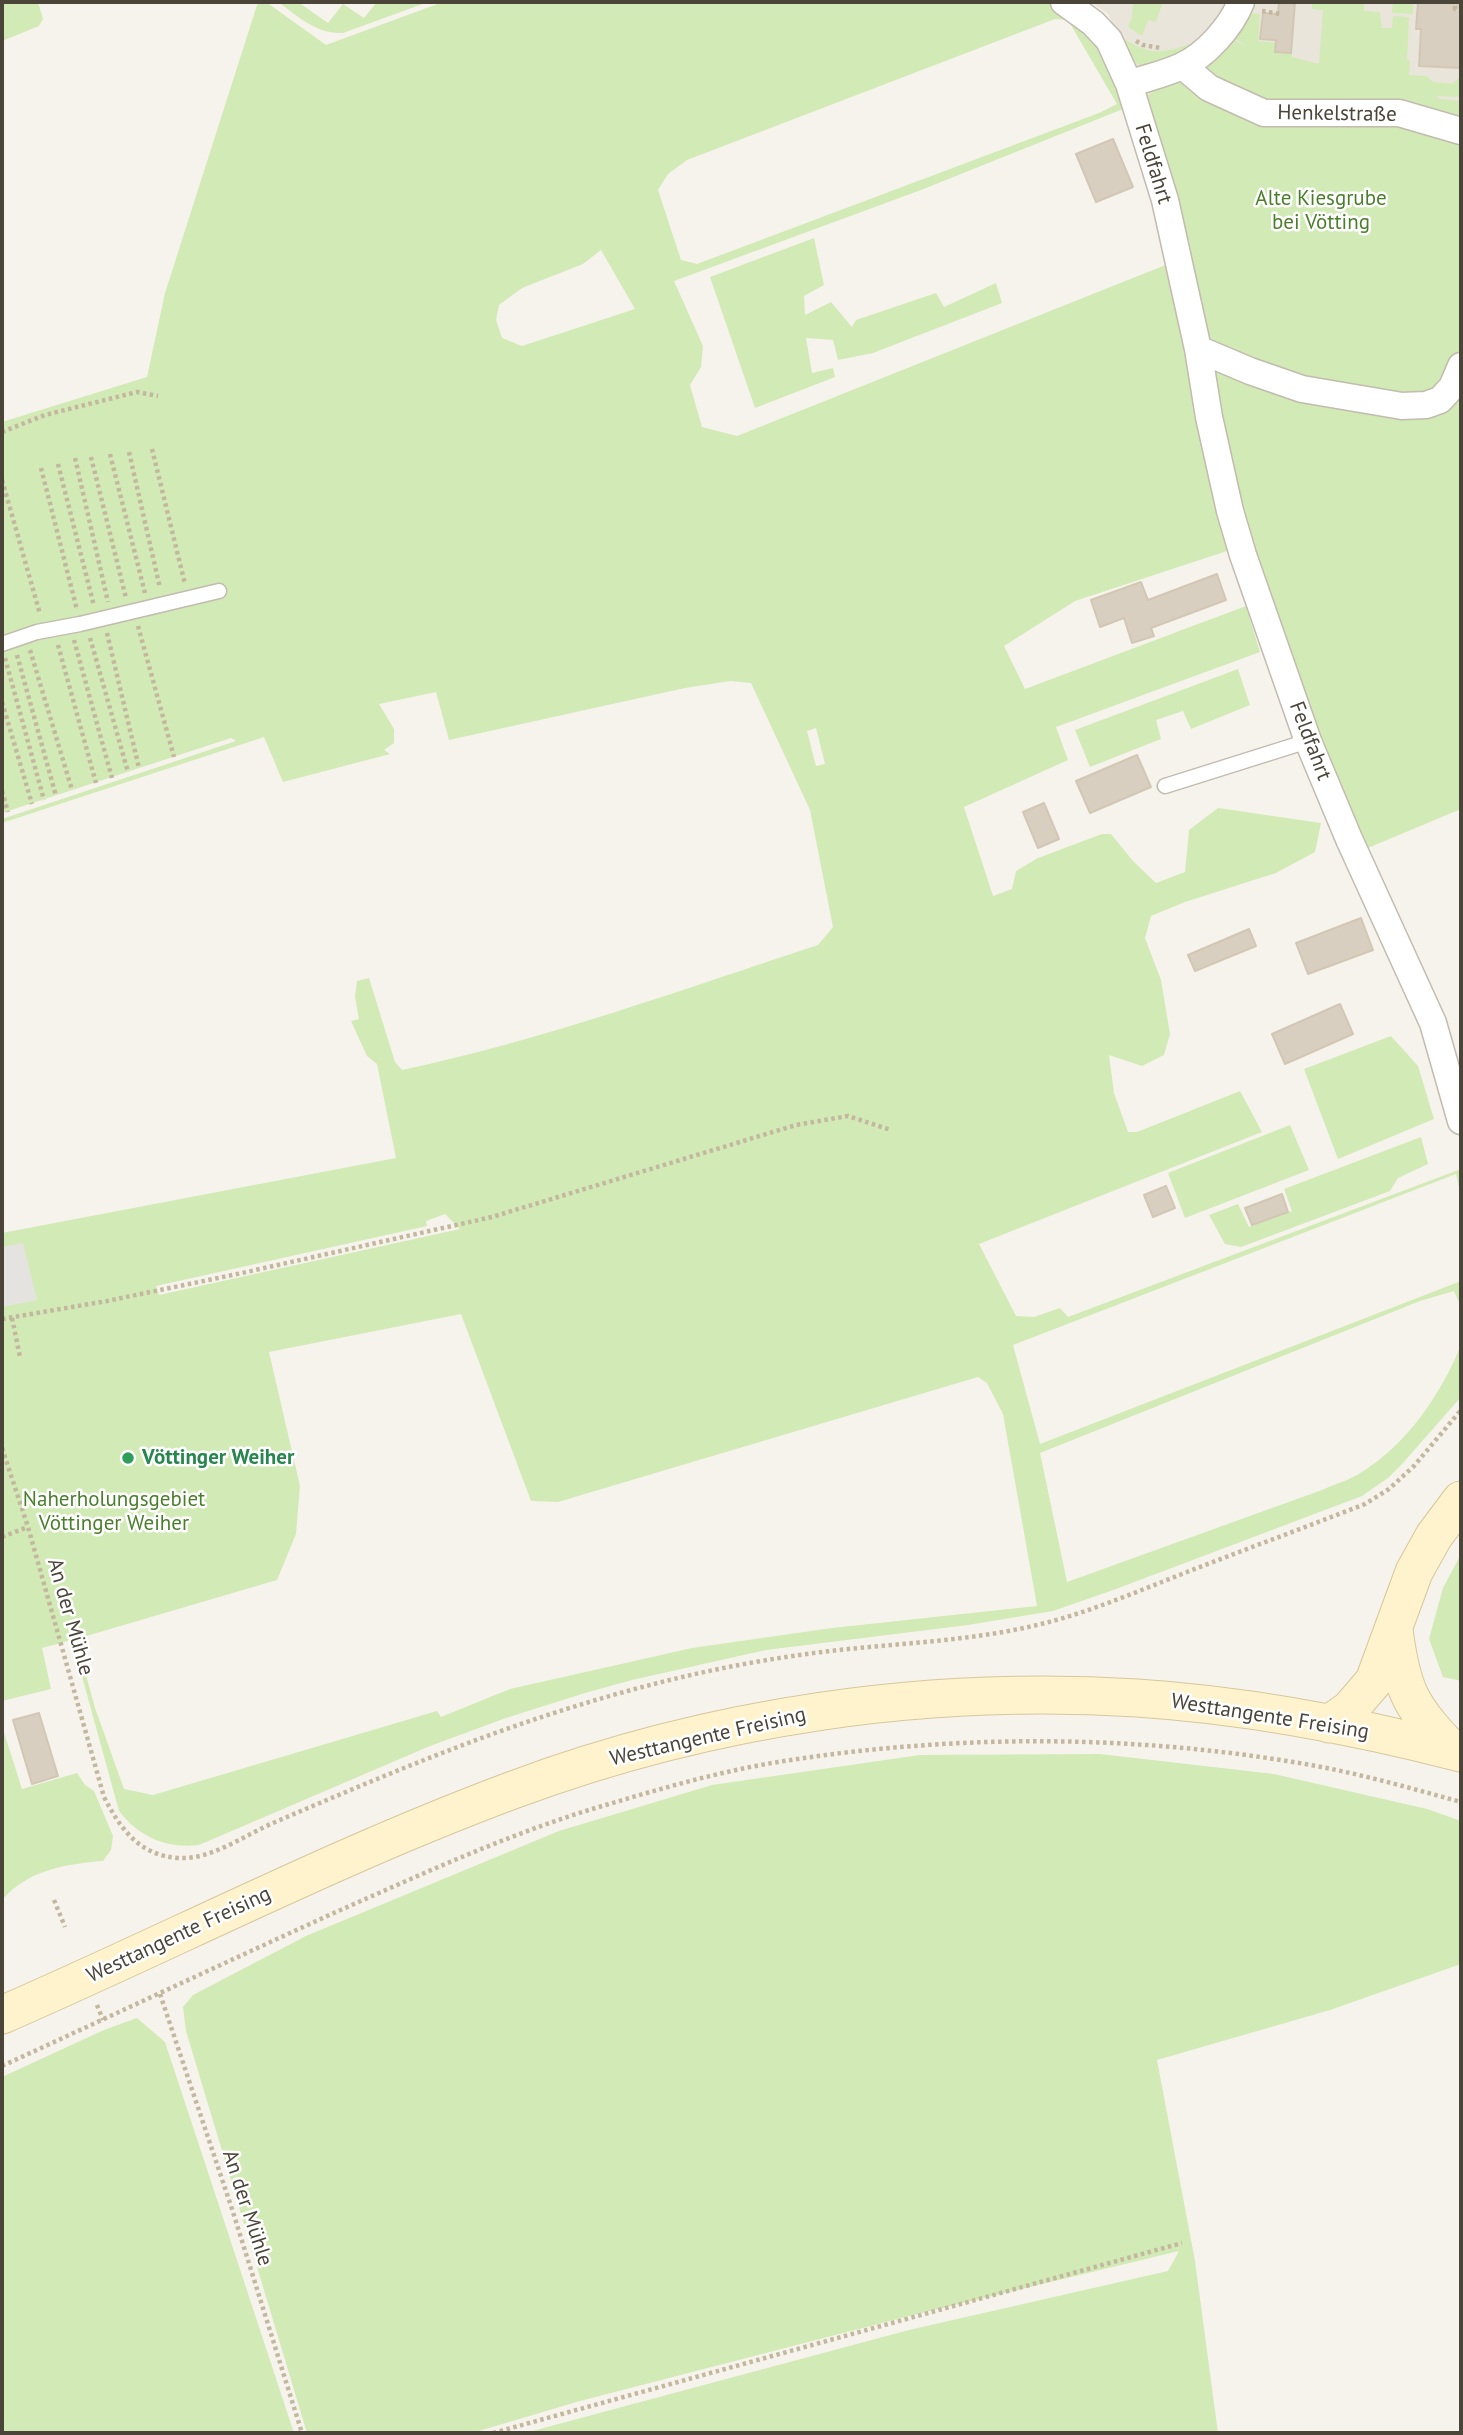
<!DOCTYPE html>
<html>
<head>
<meta charset="utf-8">
<style>
  body { margin:0 }
  #map { position:relative; width:1463px; height:2435px; overflow:hidden; background:#f6f3ec; font-family:"PT Sans",sans-serif }
  canvas { display:block }
  .frame { position:absolute; inset:0; border:4px solid #4b4439; pointer-events:none }
</style>
</head>
<body>
<div id="map">
<canvas width="1463" height="2435"></canvas>
<div class="frame"></div>
</div>
<script>
const g = document.querySelector('canvas').getContext('2d');
g.lineJoin = 'round';
function fillPath(path, color) { g.fillStyle = color; g.fill(path, 'evenodd'); }
function strokePath(path, color, width, dash) { g.strokeStyle = color; g.lineWidth = width; g.lineCap = dash ? 'butt' : 'round'; g.setLineDash(dash || []); g.stroke(path); }
function label(font, color, halo, rows, align = 'center') {
  g.font = font + ' "PT Sans",sans-serif'; g.lineWidth = 5; g.setLineDash([]); g.textBaseline = 'middle'; g.strokeStyle = halo; g.fillStyle = color; for (const [text, x, y, turn = 0] of rows) {
    g.save(); g.translate(x, y); g.rotate((+turn || 0) * Math.PI / 180); g.textAlign = isNaN(turn) ? turn : align; if (halo) g.strokeText(text, 0, 0); g.fillText(text, 0, 0); g.restore();
  }
}
const residential = new Path2D(`
  M1091 2H1461V148L1155 87 1147 98 1108 14Z`);
const green = new Path2D(`
  M2 2H38L43 19 39 26 2 41Z
  M258 2H266L326 45 443 2H1053L1095 36 1128 107 921 190 674 281 703 346 701 367 690 385 702 427 737 436 1168 264 1192 389 1230 550 1075 601 1004 646 1025 689 1246 606 1260 652 1056 727 1068 760 964 807 993 896 1012 889 1016 871 1038 858 1102 834H1111L1133 861 1156 883 1185 872 1189 830 1218 808 1321 823 1315 852 1276 873 1185 902 1151 916 1145 938 1161 980 1170 1034 1164 1055 1142 1066 1109 1055 1114 1093 1128 1132H1137L1240 1091 1262 1132 979 1244 1016 1316 1034 1317 1060 1308 1068 1317 1461 1169V1196L1456 1174 1013 1345 1040 1444 1461 1281V1307L1454 1291 1420 1301 1040 1453 1067 1582 1322 1490C1335 1484 1350 1480 1362 1472 1408 1443 1441 1394 1461 1345V1397L1402 1464 1388 1478 1362 1496 1116 1589 1053 1611 968 1625 766 1650 632 1680 585 1693 506 1718 430 1746 199 1845C167 1849 139 1837 119 1811L72 1640 42 1648 51 1689 2 1701V1233L396 1158 377 1064 367 1056 351 1021 359 1019 355 997 357 981 369 978 395 1062 402 1070C543 1040 681 990 818 945L833 927 810 810 751 683 730 681 685 688 449 740 436 692 379 704 394 729V743L384 750 390 754 283 782 264 737 2 823V819L236 741 231 738 2 813V422L147 377 165 293ZM1055 19 1068 20 1117 104 1099 113 697 264 681 260 658 190 668 174 687 160ZM601 250 635 309 522 346 502 338 496 320 499 305 522 288 583 264ZM816 728 825 764 816 766 807 731ZM445 1214 460 1229 159 1295 156 1286 427 1226 426 1221ZM461 1314 531 1501 558 1502 978 1377 987 1383 1003 1414 1037 1606 832 1628 692 1648 510 1689 441 1717 437 1711 153 1795 124 1789 95 1708 77 1642 83 1637 277 1580 296 1534 300 1486 269 1352Z
  M278 2H298L328 23 343 4 364 18 377 2H428L343 33C316 34 299 17 278 2Z
  M1133 2 1162 4 1156 22 1148 20 1142 36 1128 27 1132 17Z
  M1312 2H1364V11L1380 12 1382 28H1392L1393 16 1409 17 1407 60 1410 61 1409 75 1427 76 1433 82 1453 84 1458 78H1461V97L1435 96 1440 99 1461 101V382L1459 398H1461V809L1363 850 1243 534 1140 101 1151 93 1155 87 1229 37 1247 47 1231 35 1247 13 1260 14 1258 41 1292 44V57L1319 64 1323 10 1312 9Z
  M1393 2H1413V14L1392 13Z
  M1118 35C1154 60 1166 52 1204 39 1189 50 1150 78 1132 60 1126 54 1122 43 1118 35Z
  M814 238 824 285 804 296 805 315 831 302 852 327 856 320 936 293 944 307 996 283 1002 303 873 353 838 360 833 340 806 338 812 373 833 368 835 377 755 408 710 277Z
  M1238 669 1250 705 1191 729 1183 711 1156 720 1161 739 1090 767 1075 730Z
  M1391 1036 1418 1066 1434 1119 1338 1159 1304 1069Z
  M1290 1125 1309 1170 1185 1218 1168 1173Z
  M1421 1137 1428 1164 1398 1178 1390 1191 1241 1247 1225 1244 1209 1215 1238 1204 1249 1227 1292 1211 1284 1189Z
  M1461 1554V1681L1443 1677 1429 1639 1443 1588Z
  M2 1726 22 1789 77 1773 85 1785 94 1791 113 1836 111 1850 103 1861C65 1864 28 1870 2 1900Z
  M1100 1754 1274 1774 1427 1809 1461 1821V1964L1330 2010 1157 2060 1195 2261 1218 2433H525L909 2330 1168 2271 1179 2251 909 2316 580 2401 472 2433H307L186 2031 183 2007 193 1995 306 1936 559 1831 712 1785 920 1755Z
  M137 2018 165 2042 294 2433H2V2077L104 2030Z`);
const parking = new Path2D(`
  M23 1243 37 1300 2 1307V1247Z`);
const building = new Path2D(`
  M1279 2H1295L1291 53 1275 52 1276 40 1260 39 1263 13 1278 14Z
  M1418 2H1461V68L1419 66 1421 29H1416Z
  M1113 139 1133 187 1096 202 1076 154Z
  M1217 574 1226 600 1151 628 1154 636 1132 643 1124 618 1100 627 1091 600 1141 582 1148 600Z
  M1137 755 1151 787 1090 813 1076 781Z
  M1044 803 1059 839 1038 848 1023 812Z
  M1361 918 1373 950 1308 974 1296 943Z
  M1249 929 1256 946 1195 971 1188 955Z
  M1340 1004 1353 1034 1285 1064 1272 1034Z
  M1166 1186 1175 1208 1153 1217 1144 1195Z
  M1282 1194 1288 1212 1252 1225 1245 1208Z
  M39 1713 58 1776 32 1784 13 1720Z`);
const path = new Path2D(`
  M1455 6V9L1461 8
  M1262 11 1281 14
  M1136 41 1143 45 1161 48
  M2 432 45 415 137 392 158 396
  M152 449 185 584
  M129 452 160 588
  M110 454 145 593
  M91 457 126 598
  M75 458 108 602
  M58 464 94 606
  M41 468 77 610
  M2 480 40 614
  M138 626 174 757
  M107 633 139 768
  M90 638 128 772
  M74 640 112 778
  M58 645 96 783
  M30 650 72 790
  M17 655 56 796
  M5 658 44 800
  M2 702 32 804
  M2 791 8 812
  M12 1318 20 1357
  M2 1319 107 1301 242 1273 492 1217 796 1125 848 1116 891 1130
  M2 1448 28 1527 104 1797C120 1828 139 1856 179 1858 211 1860 245 1835 273 1823 329 1799 385 1775 442 1753 555 1709 674 1673 793 1656 876 1643 961 1644 1041 1624 1090 1612 1136 1592 1182 1574 1243 1550 1304 1528 1365 1504L1389 1489 1414 1466 1461 1410
  M2 1537 28 1527
  M54 1900 65 1927
  M160 1994 232 2209 302 2433
  M97 2005 103 2020
  M2 2066C113 2015 224 1963 336 1912 420 1875 504 1836 592 1809 653 1791 716 1772 778 1762 952 1734 1131 1734 1305 1764 1358 1773 1410 1788 1461 1802
  M493 2433 1182 2243`);
const service = new Path2D(`
  M2 644 37 632 80 624 219 591
  M1165 786 1308 741`);
const minor = new Path2D(`
  M1064 2 1093 23 1109 40 1129 84 1165 200 1198 349 1209 417 1230 511 1243 555 1308 741 1349 839 1433 1023 1461 1121
  M1183 66 1209 88 1264 113H1399L1461 131
  M1129 84C1146 78 1165 74 1182 66 1206 55 1231 27 1241 2
  M1198 349 1250 371 1302 389 1402 406 1426 405 1440 400 1452 387 1461 366`);
const secondary = new Path2D(`
  M1394 1630C1402 1691 1410 1706 1452 1750
  M1329 1724 1350 1709 1374 1681 1414 1572 1434 1536 1461 1500
  M2 2015C172 1941 338 1855 513 1790 711 1716 927 1685 1137 1698 1246 1705 1356 1726 1461 1753`);
const markers = [
  [128,1458,7,"#2e9e5b"]
];
const streetNames = [
  ["Henkelstraße",1337,114,1],
  ["Feldfahrt",1153,164,73],
  ["Feldfahrt",1310,741,69],
  ["An der Mühle",70,1617,74],
  ["Westtangente Freising",1270,1717,9],
  ["Westtangente Freising",708,1737,-13],
  ["Westtangente Freising",179,1935,-25],
  ["An der Mühle",247,2208,72]
];
const parkNames = [
  ["Alte Kiesgrube",1321,199],
  ["bei Vötting",1321,223],
  ["Naherholungsgebiet",114,1500],
  ["Vöttinger Weiher",114,1524]
];
const leisureNames = [
  ["Vöttinger Weiher",142,1458]
];
fillPath(residential, '#eae5da');
fillPath(green, '#d2eab5');
fillPath(parking, '#e5e3e0');
fillPath(building, '#d8cfc1');
strokePath(building, '#d3c7b4', 2);
strokePath(service, '#c2bbae', 17);
strokePath(minor, '#c2bbae', 29);
strokePath(secondary, '#d6c79b', 39);
strokePath(path, '#c4b79f', 4.5, [3.5, 3.5]);
strokePath(service, '#fff', 14);
strokePath(minor, '#fff', 26);
strokePath(secondary, '#fff3cd', 37);
for (const [x, y, r, color] of markers) { const dot = new Path2D(); dot.arc(x, y, r, 0, 2 * Math.PI); g.fillStyle = color; g.fill(dot); strokePath(dot, '#fff', 2.5); }
label('21px', '#4b4439', '#fff', streetNames);
label('21px', '#4a7f2a', '#fff', parkNames);
label('bold 21px', '#27864d', '#fff', leisureNames, 'left');
</script>
</body>
</html>
